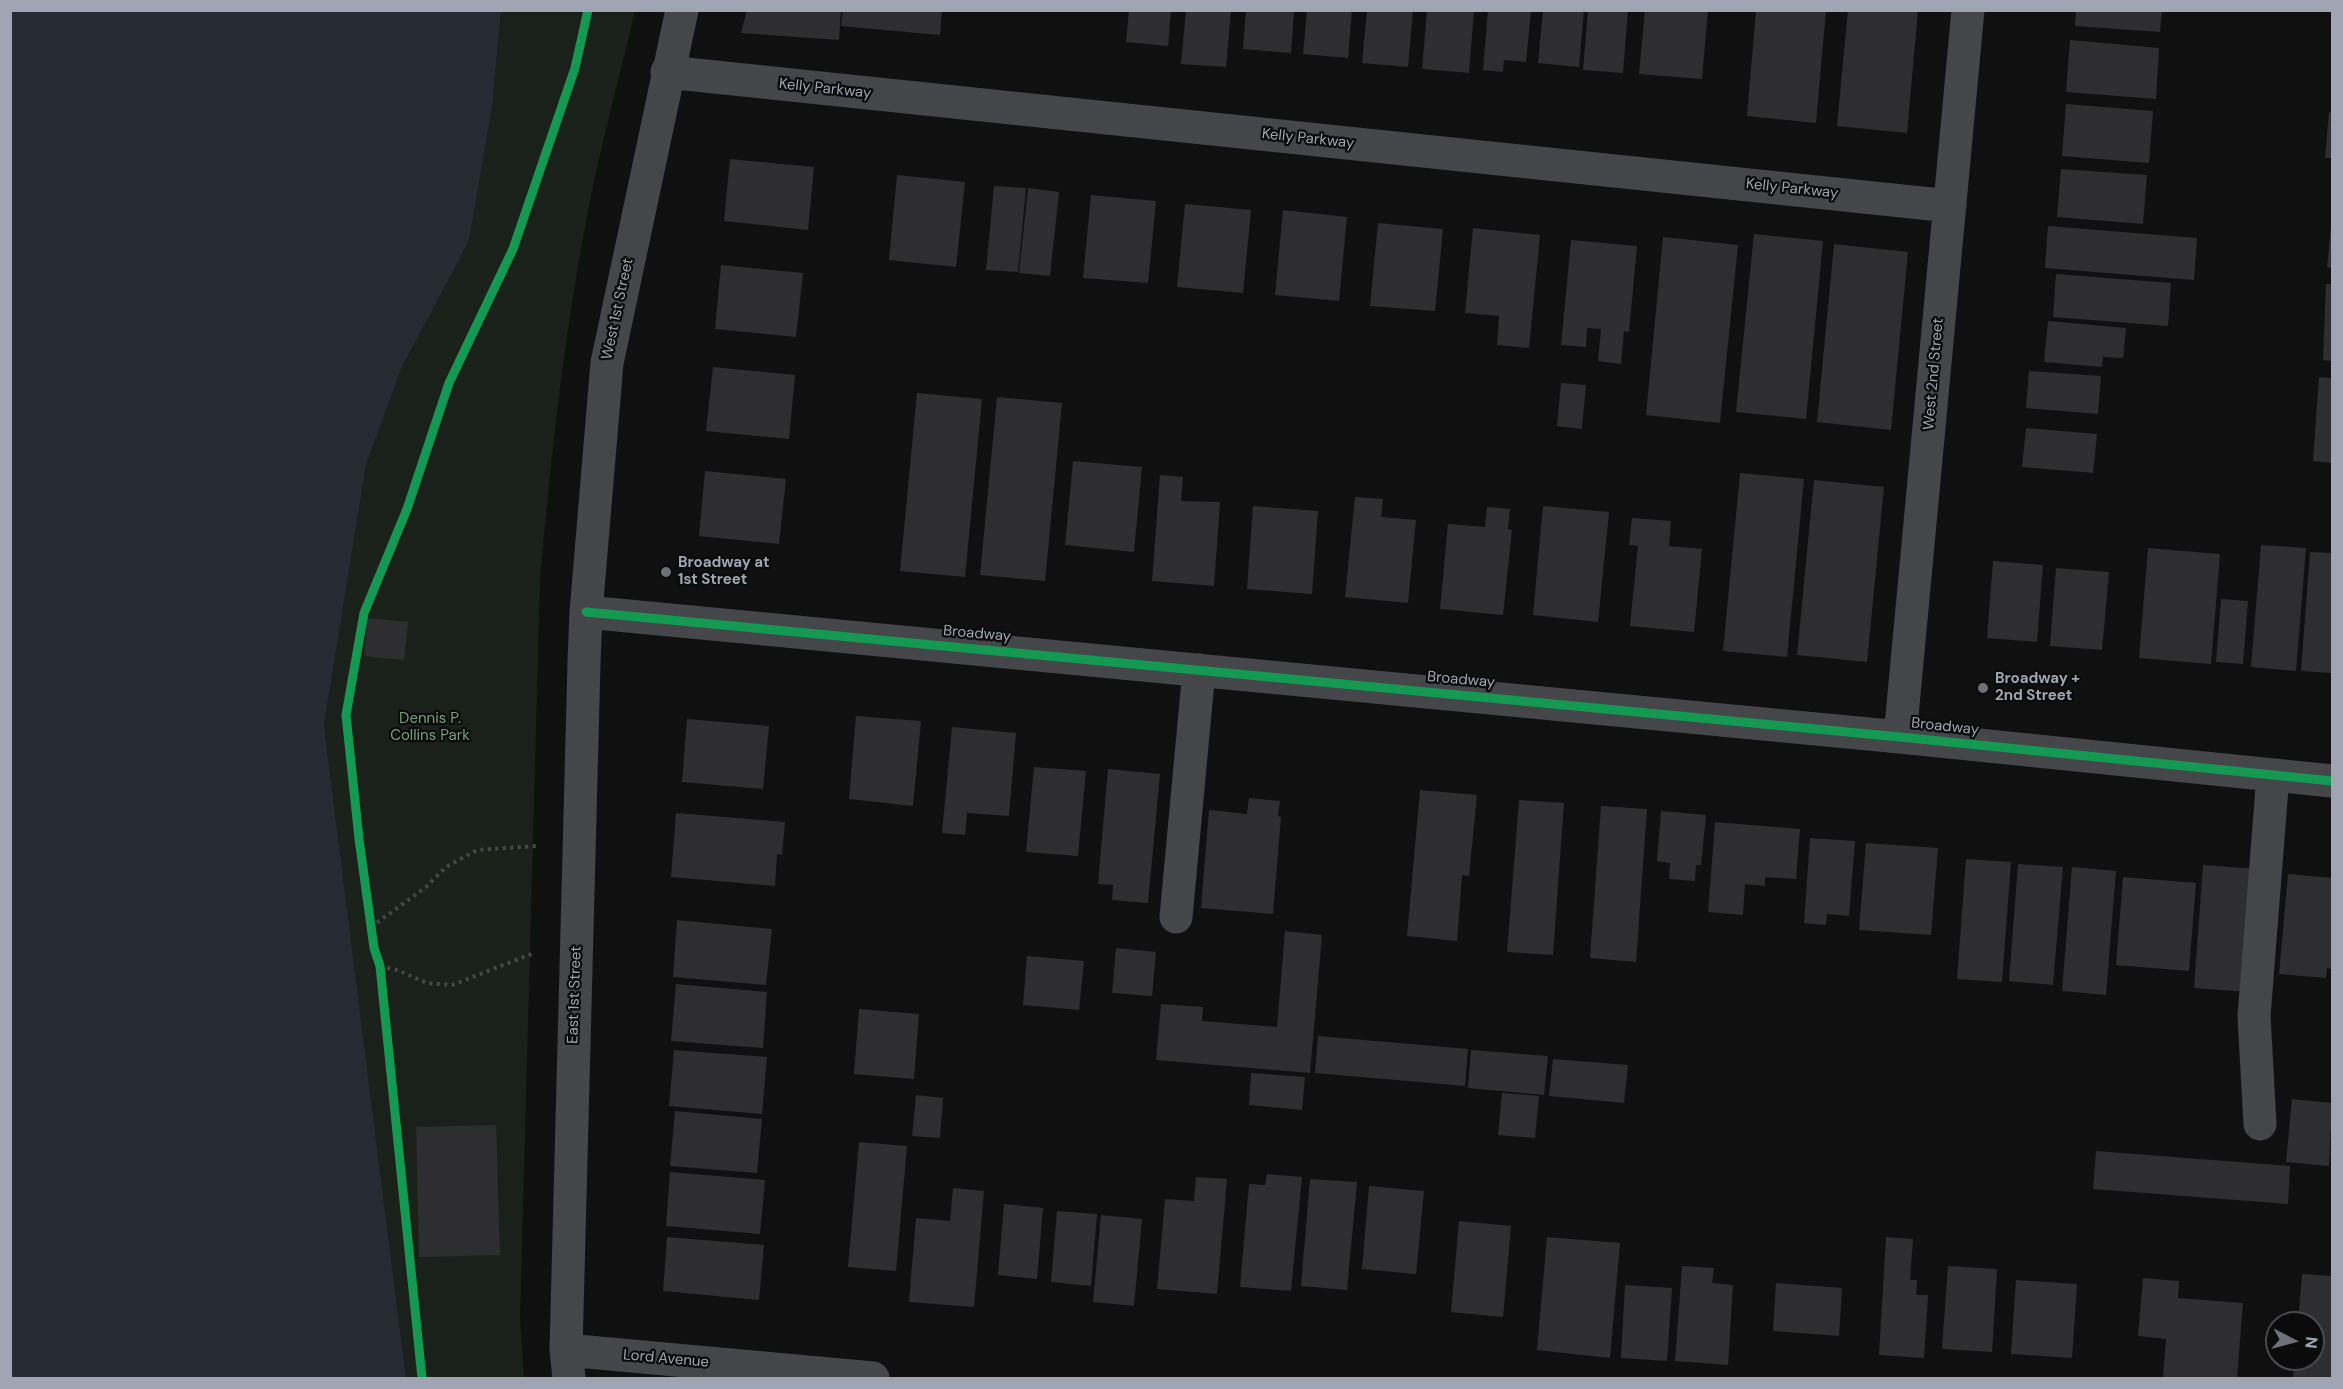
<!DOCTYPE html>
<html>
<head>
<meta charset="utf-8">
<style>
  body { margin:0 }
  #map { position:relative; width:2343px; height:1389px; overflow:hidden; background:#101011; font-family:"DM Sans",sans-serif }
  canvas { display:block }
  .frame { position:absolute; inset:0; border:12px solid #a0a5b3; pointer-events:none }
  .north { position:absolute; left:2265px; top:1311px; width:60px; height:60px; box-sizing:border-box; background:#0b0b0c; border:2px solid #47494f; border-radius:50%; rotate:96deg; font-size:16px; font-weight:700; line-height:24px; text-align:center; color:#a0a5b3 }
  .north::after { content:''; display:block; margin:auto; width:21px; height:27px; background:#6e717a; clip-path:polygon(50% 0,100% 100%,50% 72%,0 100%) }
</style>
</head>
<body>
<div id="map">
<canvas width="2343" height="1389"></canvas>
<div class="frame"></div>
<div class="north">N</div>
</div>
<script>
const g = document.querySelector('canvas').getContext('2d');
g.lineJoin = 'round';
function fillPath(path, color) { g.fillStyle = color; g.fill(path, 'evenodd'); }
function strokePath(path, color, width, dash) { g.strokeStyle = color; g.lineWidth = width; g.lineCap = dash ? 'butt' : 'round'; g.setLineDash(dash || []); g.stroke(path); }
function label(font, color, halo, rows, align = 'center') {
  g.font = font + ' "DM Sans",sans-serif'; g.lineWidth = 4.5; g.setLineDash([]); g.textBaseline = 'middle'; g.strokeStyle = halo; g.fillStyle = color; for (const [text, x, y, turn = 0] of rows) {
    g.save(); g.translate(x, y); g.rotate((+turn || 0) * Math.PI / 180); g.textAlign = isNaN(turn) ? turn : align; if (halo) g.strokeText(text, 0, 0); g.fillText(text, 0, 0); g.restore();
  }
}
const green = new Path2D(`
  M501 11H635C620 74 603 137 590 201 565 326 551 453 540 580L520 1318 524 1378H406L324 726 366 465 402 367 469 241 492 108Z`);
const water = new Path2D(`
  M10 11H501L492 108 469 241 402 367 366 465 324 726 406 1378H11Z`);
const building = new Path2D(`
  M747 10H841L839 40 741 33Z
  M843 10H942L940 35 841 26Z
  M1129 10H1171L1168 46 1126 42Z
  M1186 10H1231L1226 67 1181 64Z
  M1246 10H1294L1291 53 1243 49Z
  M1307 10H1352L1348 58 1303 54Z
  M1367 10H1413L1408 67 1362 63Z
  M1427 10H1474L1469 73 1422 69Z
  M1488 10H1531L1526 62 1504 60 1503 72 1483 70Z
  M1543 10H1584L1579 67 1538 63Z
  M1588 10H1628L1623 73 1583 70Z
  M1645 10H1708L1702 79 1639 74Z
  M1756 10H1826L1816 123 1747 116Z
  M1848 10H1918L1907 133 1837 126Z
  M2076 10H2162L2160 32 2075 26Z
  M2070 40 2159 48 2156 99 2066 92Z
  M2066 104 2153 111 2149 163 2062 156Z
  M2329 112 2332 113V158H2325Z
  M730 159 814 167 808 230 724 221Z
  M2061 169 2147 175 2143 224 2057 217Z
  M897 175 965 182 956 267 889 260Z
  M994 186 1026 188 1018 272 986 270Z
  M1028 188 1059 192 1050 276 1019 273Z
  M1091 195 1156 201 1148 283 1083 278Z
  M1185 204 1251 210 1243 293 1177 287Z
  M1283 210 1347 217 1339 301 1275 295Z
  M1378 223 1443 229 1435 311 1370 306Z
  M2048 226 2197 238 2194 280 2045 268Z
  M2331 226H2332V268L2327 267Z
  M1473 228 1540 235 1529 348 1497 345 1499 316 1465 313Z
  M1754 234 1823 241 1806 419 1736 412Z
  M1663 237 1738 245 1720 423 1646 415Z
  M1571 240 1637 246 1629 332 1624 331 1621 364 1598 361 1601 329 1587 328 1586 347 1561 345Z
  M1834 244 1908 252 1891 430 1817 422Z
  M721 265 803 273 796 337 715 329Z
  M2056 274 2171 283 2168 326 2053 317Z
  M2326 284H2332V361L2323 360Z
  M2048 321 2126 328 2123 358 2103 357 2102 367 2044 362Z
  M713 367 795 375 789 439 706 431Z
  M2029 371 2101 376 2098 414 2026 408Z
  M2319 377 2332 378V463L2313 461Z
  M1561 383 1586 385 1582 429 1557 426Z
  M917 393 982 399 965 577 900 571Z
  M997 397 1062 403 1045 581 980 575Z
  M2026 428 2097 434 2093 473 2022 467Z
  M1073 461 1142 467 1134 552 1065 545Z
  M705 471 786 479 779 544 699 536Z
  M1740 473 1804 479 1787 657 1723 651Z
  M1160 475 1183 477 1181 501 1220 502 1214 586 1152 581Z
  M1814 480 1884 487 1867 662 1797 655Z
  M1355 497 1383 499 1381 517 1416 520 1408 603 1345 597Z
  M1253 506 1318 511 1312 594 1247 589Z
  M1543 506 1609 512 1598 622 1533 615Z
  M1487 507 1510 509 1508 529 1512 530 1503 615 1440 609 1448 524 1485 527Z
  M1632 518 1671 521 1669 546 1702 549 1694 632 1630 626 1638 546 1629 545Z
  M2261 545 2306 548 2296 671 2251 667Z
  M2148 548 2220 554 2211 664 2139 658Z
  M2310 552 2332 553V673L2301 671Z
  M1993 561 2043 565 2037 642 1987 638Z
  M2056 568 2109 572 2102 650 2050 646Z
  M2221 599 2248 601 2243 664 2216 662Z
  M367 618 408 622 404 660 364 656Z
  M856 716 921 721 913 806 849 799Z
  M687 719 769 726 763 789 682 782Z
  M952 727 1016 733 1009 816 967 813 965 835 942 833Z
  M1034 767 1086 771 1078 856 1026 852Z
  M1108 769 1160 774 1148 903 1112 900 1113 885 1098 884Z
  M1420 790 1477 795 1469 876 1462 875 1457 941 1407 936Z
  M1249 798 1280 801 1278 816 1281 817 1273 914 1201 908 1209 810 1247 814Z
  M1519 800 1564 803 1553 955 1507 952Z
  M1601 806 1647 809 1636 962 1590 958Z
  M1661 811 1706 815 1701 865H1696L1695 881 1669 879 1670 863 1657 861Z
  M676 813 785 822 782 855 777 854 775 886 671 877Z
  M1715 822 1800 829 1796 879 1765 877V886L1745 884 1743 915 1708 912Z
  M1810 838 1855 841 1849 916 1827 914 1826 925 1804 923Z
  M1866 843 1938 848 1931 935 1859 930Z
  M1966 859 2011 862 2002 982 1957 979Z
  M2018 864 2063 867 2053 985 2009 981Z
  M2203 865 2256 869 2247 992 2194 988Z
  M2072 867 2116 871 2106 995 2062 991Z
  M2288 874 2332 878V969L2327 968 2326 978 2279 974Z
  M2123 877 2196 883 2189 971 2116 965Z
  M677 920 772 929 766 985 673 977Z
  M1285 931 1322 935 1310 1073 1156 1060 1161 1004 1203 1007 1202 1021 1277 1027Z
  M1116 948 1156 952 1152 996 1112 993Z
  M1027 956 1084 961 1079 1010 1023 1005Z
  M676 984 767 992 763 1048 671 1041Z
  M859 1009 919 1014 914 1079 854 1074Z
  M1318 1036 1468 1049 1465 1086 1315 1073Z
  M674 1050 767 1057 762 1114 669 1106Z
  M1471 1050 1548 1056 1544 1095 1468 1088Z
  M1553 1059 1628 1065 1624 1103 1549 1096Z
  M1251 1073 1305 1077 1302 1110 1249 1105Z
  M1502 1093 1539 1096 1535 1138 1498 1135Z
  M916 1095 943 1098 940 1138 912 1136Z
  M2292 1099 2332 1103 2329 1166 2286 1162Z
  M675 1111 762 1119 757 1173 670 1166Z
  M496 1125 500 1255 419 1257 416 1127Z
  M859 1142 907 1146 896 1271 848 1267Z
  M2096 1151 2290 1166 2288 1204 2093 1189Z
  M670 1172 765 1180 760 1234 666 1226Z
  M1267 1174 1302 1177 1291 1291 1240 1287 1249 1184 1265 1185Z
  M1196 1177 1227 1179 1217 1294 1157 1289 1165 1199 1194 1201Z
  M1310 1179 1357 1182 1347 1290 1301 1286Z
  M1369 1186 1424 1191 1416 1274 1362 1269Z
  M953 1188 984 1191 974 1307 909 1302 916 1218 950 1221Z
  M1004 1204 1043 1208 1037 1279 998 1275Z
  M1057 1211 1097 1214 1091 1286 1051 1282Z
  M1101 1215 1142 1219 1134 1306 1093 1302Z
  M1459 1221 1511 1226 1503 1317 1451 1312Z
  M667 1237 764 1245 759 1300 663 1291Z
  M1547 1237 1620 1243 1610 1358 1537 1350Z
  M1886 1237 1913 1239 1910 1280H1917L1916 1295H1928L1924 1358 1879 1355Z
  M1682 1266 1714 1268 1712 1283 1733 1285 1728 1365 1675 1361Z
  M1948 1266 1997 1269 1992 1352 1942 1349Z
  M2302 1274 2332 1276V1378H2293L2295 1359H2313V1323H2298Z
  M2143 1278 2179 1281 2178 1298 2243 1303 2237 1378H2163L2166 1339 2138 1336Z
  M2016 1280 2077 1284 2072 1358 2011 1354Z
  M1776 1283 1842 1288 1839 1336 1773 1331Z
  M1625 1285 1672 1288 1667 1361 1621 1358Z`);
const path = new Path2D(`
  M371 927 426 887 446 867 477 850 536 846
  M380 966 397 970 427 983 452 985 534 953`);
const minor = new Path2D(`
  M667 72 1950 206
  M586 612 1900 737 2332 781
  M1900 737 1968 10
  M1176 917 1199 670
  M2260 1124 2254 1016 2273 775
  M566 1350 873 1378
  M569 1378 566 1350 584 663 586 612 607 363 682 10`);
const cycleway = new Path2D(`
  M586 612 1900 737 2332 781
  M422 1378 380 966 374 948 359 839 346 715 364 613 407 509 449 383 513 249 575 68 588 10`);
const markers = [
  [666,572,6,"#6e717a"],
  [1983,688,6,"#6e717a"]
];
const streetNames = [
  ["Kelly Parkway",825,89,6],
  ["Kelly Parkway",1308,139,6],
  ["Kelly Parkway",1792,189,6],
  ["West 1st Street",618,309,-78],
  ["West 2nd Street",1934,374,-85],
  ["Broadway",977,634,5],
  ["Broadway",1461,680,5],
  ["Broadway",1945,727,6],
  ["East 1st Street",575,995,-88],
  ["Lord Avenue",666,1359,5]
];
const poiNames = [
  ["Broadway at",678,563],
  ["1st Street",678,580],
  ["Broadway +",1995,679],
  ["2nd Street",1995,696]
];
const parkNames = [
  ["Dennis P.",430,719],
  ["Collins Park",430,736]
];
fillPath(green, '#1a211b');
fillPath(water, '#242b33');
fillPath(building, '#2e2e30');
strokePath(path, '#46474c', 4, [3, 4.5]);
strokePath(minor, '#45464a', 33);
strokePath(cycleway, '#139951', 9);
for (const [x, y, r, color] of markers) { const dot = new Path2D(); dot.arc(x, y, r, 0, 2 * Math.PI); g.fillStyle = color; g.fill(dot); strokePath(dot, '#0b0b0c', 2); }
label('15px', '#a0a5b3', '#0b0b0c', streetNames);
label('bold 15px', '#a0a5b3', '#0b0b0c', poiNames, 'left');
label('15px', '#75a07a', '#0b0b0c', parkNames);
</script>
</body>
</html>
